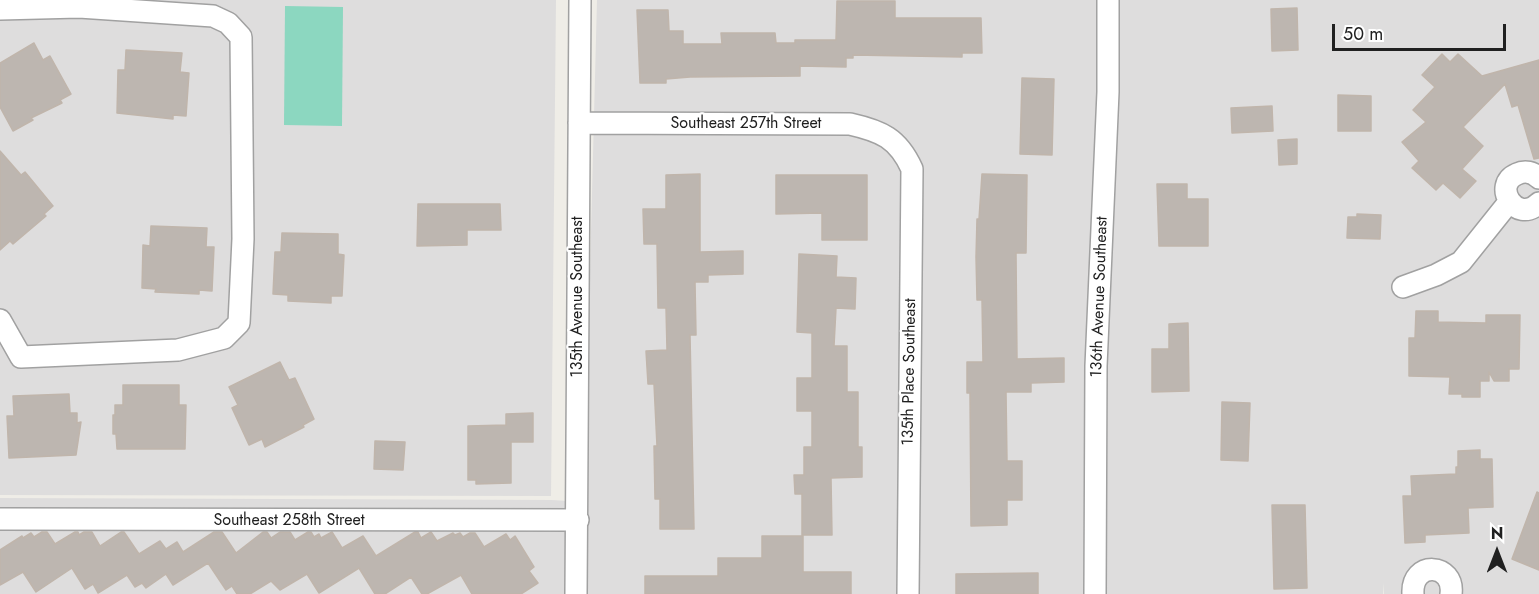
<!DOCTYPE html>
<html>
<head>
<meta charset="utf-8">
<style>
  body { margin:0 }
  #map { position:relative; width:1539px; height:594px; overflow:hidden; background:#efede7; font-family:Jost,sans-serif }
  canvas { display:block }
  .north { position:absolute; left:1467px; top:522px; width:60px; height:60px; -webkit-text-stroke:4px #fff; paint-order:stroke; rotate:0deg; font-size:16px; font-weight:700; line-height:24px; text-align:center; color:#202020 }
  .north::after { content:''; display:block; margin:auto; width:21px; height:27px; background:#202020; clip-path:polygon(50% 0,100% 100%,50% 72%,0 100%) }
  .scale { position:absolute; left:1332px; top:24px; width:174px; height:27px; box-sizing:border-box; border:3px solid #202020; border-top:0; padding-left:8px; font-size:18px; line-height:21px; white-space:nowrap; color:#202020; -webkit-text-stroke:4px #fff; paint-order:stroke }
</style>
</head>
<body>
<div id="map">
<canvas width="1539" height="594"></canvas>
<div class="north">N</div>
<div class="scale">50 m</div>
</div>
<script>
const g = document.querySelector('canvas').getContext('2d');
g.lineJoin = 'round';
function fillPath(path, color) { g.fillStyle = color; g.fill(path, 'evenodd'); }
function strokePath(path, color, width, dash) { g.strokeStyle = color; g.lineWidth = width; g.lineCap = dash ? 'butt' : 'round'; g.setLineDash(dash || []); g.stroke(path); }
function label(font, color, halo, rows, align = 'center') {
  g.font = font + ' Jost,sans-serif'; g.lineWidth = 4.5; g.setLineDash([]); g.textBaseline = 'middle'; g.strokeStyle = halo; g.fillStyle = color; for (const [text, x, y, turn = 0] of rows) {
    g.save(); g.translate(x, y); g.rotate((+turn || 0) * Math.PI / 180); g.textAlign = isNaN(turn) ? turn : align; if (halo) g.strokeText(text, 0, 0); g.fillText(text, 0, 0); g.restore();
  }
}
const residential = new Path2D(`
  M0 0H556L551 496 0 495Z
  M597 0H1539V594H1384V583L1383 594H0V498L552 500 584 502Z`);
const pitch = new Path2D(`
  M285 6 343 7 342 126 284 125Z`);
const building = new Path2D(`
  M837 1H895V18H981L982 53H962V57L853 55V58H846V67L800 66V76L690 77 666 79V83H640L637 10H668L669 31H683V44H722L721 33H775L776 43H795V40H836Z
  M1297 8 1298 50 1272 51 1271 9Z
  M34 43 43 60 50 56 71 94 60 100 62 103 31 118 33 120 13 131 0 107V63Z
  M126 50 182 53 180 72 189 73 186 116 173 115V119L117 113 118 70H125Z
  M1442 54 1450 62 1458 54 1482 76 1539 60V158L1534 159 1518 105 1512 107 1505 84 1463 127 1483 146 1462 169 1476 181 1460 198 1443 183 1436 190 1412 168 1419 161 1402 142 1426 122 1413 110 1435 87 1422 75Z
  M1022 78 1054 79 1052 155 1020 154Z
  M1338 95 1371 96V131H1338Z
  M1272 106 1273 131 1232 133 1231 108Z
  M1297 139V164L1279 165 1278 140Z
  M0 151 21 175 25 172 53 206 44 214 46 216 13 244 10 241 0 250Z
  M700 174V252L743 251V274L708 275V282H695L696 335H690L694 529H660V499H655L654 446H657L654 384H648L646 351 667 350 666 308H658L657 244H644L643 209H666V175Z
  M982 174 1027 175 1026 253H1016L1017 359 1064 358V382L1031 383V392H1006L1007 461H1022V500H1007V525L971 526 970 393H967V362H983L982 300H977L976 257 977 219H979Z
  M776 175H867V240H822V213L776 214Z
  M1157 184H1187V199H1208V246H1159Z
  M418 204H500L501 230H467V245L417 246Z
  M1357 214 1381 215 1380 239 1347 238 1348 217H1357Z
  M151 226 207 228 206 247H214L212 291 199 290V294L155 292 156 289 142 288 143 245 150 246Z
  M282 233 338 234V254L344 255 342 296H331V303L288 301V295L273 294 275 252H281Z
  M799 254 837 256 836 277 856 278 855 309 836 308 834 346H847V392H858V447H862V477L831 478 832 535H802V494H795L794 475H804V447H812V411H797V378H812V333L797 332Z
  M1416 311H1438V322L1486 323V315H1520L1519 369H1509V381H1494L1489 372V381H1480V397H1462V394H1449L1450 377 1409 376V338H1415Z
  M1188 323 1189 391 1152 392V349H1169V324Z
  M280 362 289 380 295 378 314 419 303 425 304 427 265 447 262 439 249 445 232 408 238 405 229 387Z
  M123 385H179V405H186L185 449H117L116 434H113V415H115V405H123Z
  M69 394 70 413H77V423L81 422 76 455 9 458 7 416H14L13 396Z
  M1222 402 1250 403 1248 461 1221 460Z
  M533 413V442H511V483L476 484V480H468V426L506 425V414Z
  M375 441 405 442 403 470 374 469Z
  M1480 450V459H1492L1493 507 1468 508 1469 533 1425 535V542L1405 543 1403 496H1412L1411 476 1456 474V467H1458V451Z
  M1537 492 1539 493V570L1512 559Z
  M1272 505H1305L1307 588 1274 589Z
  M42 532H47L55 544 75 532H78L79 535 84 532H92L100 546 121 532H124L139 554 160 541 166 549 177 542 183 552 214 532H222L236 553 263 532H267L271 538 280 532H290L295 540 308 532H311L314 537 319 534 321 538 332 532 342 548 363 536 376 556 415 532H418L421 538 431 532 437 541 453 533 455 535 460 533 463 537 470 533H475L484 547 506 534 510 540 515 536 534 567 529 571 538 583 521 594H472L461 575 427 594H422L411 577 385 594H375L359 568 319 593 307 574 280 590 271 581 250 594H237L232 586 226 590 208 563 173 585 166 574 146 588 142 583 135 587 127 575 98 593 93 584 85 589 72 568 36 592 23 572 0 585V550L22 536 23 538 31 533 34 537Z
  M762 536H803V572H851V594H645V576H718V558H762Z
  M1038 573V594H956V574Z`);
const street = new Path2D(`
  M0 9 79 7 213 16 228 23 241 37 243 239 239 323 224 338 178 350 21 357 0 320
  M579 123 850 124C881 131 898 138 912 169L908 594
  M1539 178C1533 172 1525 170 1517 174 1491 185 1516 225 1539 203
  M1403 287 1436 275 1461 262 1509 202
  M0 519 578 520
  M576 594 580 0
  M1095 594 1096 366 1108 92V0
  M1413 594C1411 560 1455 563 1451 594`);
const streetNames = [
  ["Southeast 257th Street",746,124],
  ["135th Avenue Southeast",578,297,-90],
  ["136th Avenue Southeast",1100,297,-88],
  ["135th Place Southeast",910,372,-89],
  ["Southeast 258th Street",289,521]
];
fillPath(residential, '#dedddd');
fillPath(pitch, '#8cd7c0');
fillPath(building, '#bdb6b0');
strokePath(building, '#c0b5ab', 1.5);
strokePath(street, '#a1a1a1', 24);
strokePath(street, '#fff', 21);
label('16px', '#202020', '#fff', streetNames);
</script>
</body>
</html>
